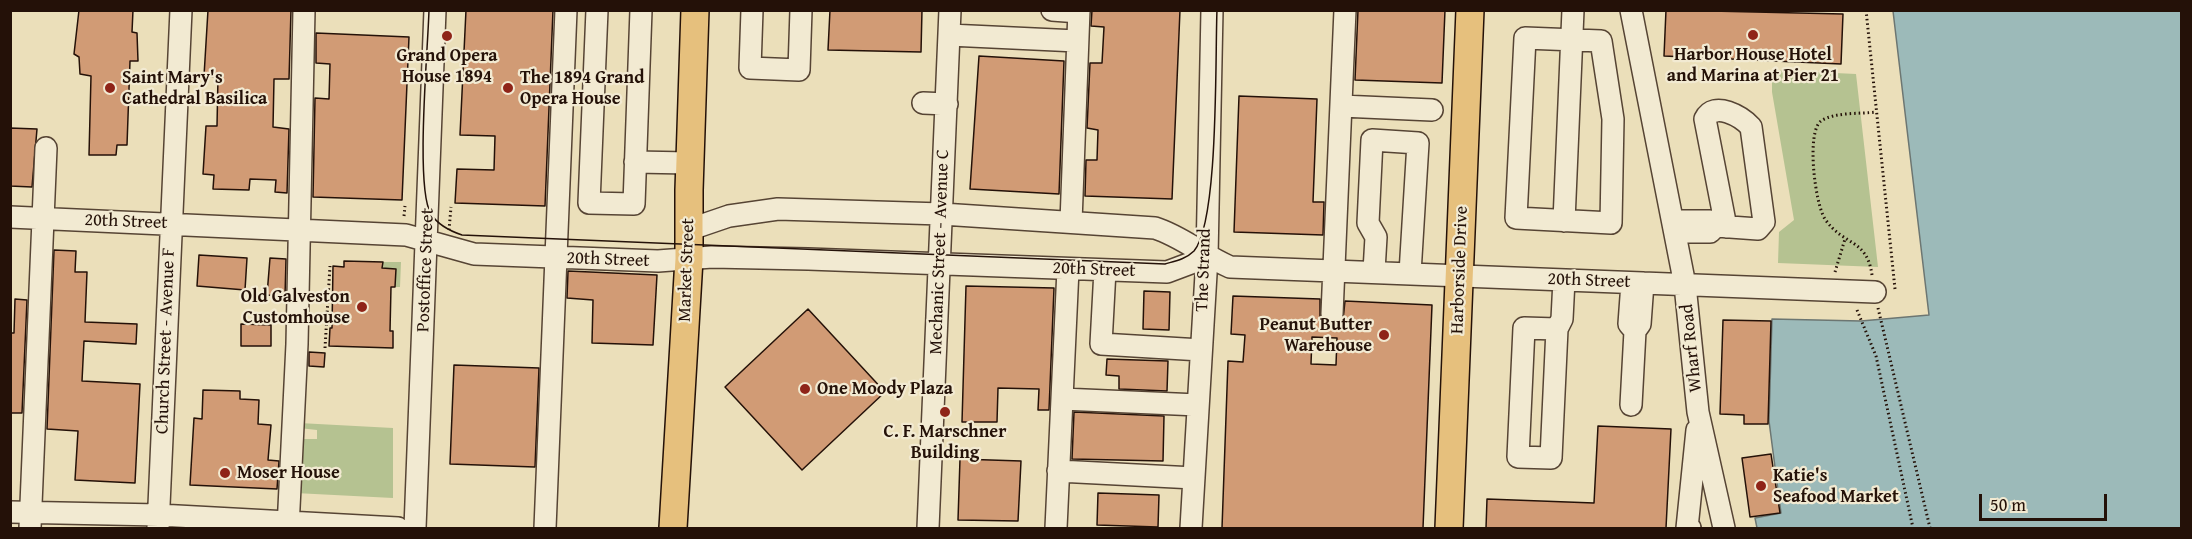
<!DOCTYPE html>
<html>
<head>
<meta charset="utf-8">
<style>
  body { margin:0 }
  #map { position:relative; width:2192px; height:539px; overflow:hidden; background:#ebdfba; font-family:"Gentium Book Plus",serif }
  canvas { display:block }
  .frame { position:absolute; inset:0; border:12px solid #241108; pointer-events:none }
  .scale { position:absolute; left:1979px; top:494px; width:128px; height:27px; box-sizing:border-box; border:3px solid #241108; border-top:0; padding-left:8px; font-size:18px; line-height:21px; white-space:nowrap; color:#241108; -webkit-text-stroke:4px #f2ead2; paint-order:stroke }
</style>
</head>
<body>
<div id="map">
<canvas width="2192" height="539"></canvas>
<div class="frame"></div>
<div class="scale">50 m</div>
</div>
<script>
const g = document.querySelector('canvas').getContext('2d');
g.lineJoin = 'round';
function fillPath(path, color) { g.fillStyle = color; g.fill(path, 'evenodd'); }
function strokePath(path, color, width, dash) { g.strokeStyle = color; g.lineWidth = width; g.lineCap = dash ? 'butt' : 'round'; g.setLineDash(dash || []); g.stroke(path); }
function label(font, color, halo, rows, align = 'center') {
  g.font = font + ' "Gentium Book Plus",serif'; g.lineWidth = 4.5; g.setLineDash([]); g.textBaseline = 'middle'; g.strokeStyle = halo; g.fillStyle = color; for (const [text, x, y, turn = 0] of rows) {
    g.save(); g.translate(x, y); g.rotate((+turn || 0) * Math.PI / 180); g.textAlign = isNaN(turn) ? turn : align; if (halo) g.strokeText(text, 0, 0); g.fillText(text, 0, 0); g.restore();
  }
}
const green = new Path2D(`
  M1772 70 1856 74 1878 267 1778 263 1779 232 1794 220 1772 92Z
  M383 262H401L400 287H395L396 269 382 268Z
  M299 423 393 428V498L295 493 298 439H317V430L299 428Z`);
const water = new Path2D(`
  M1893 11H2181V528H1757L1755 518 1781 513 1769 421 1772 319 1861 321 1929 315Z`);
const building = new Path2D(`
  M79 10H133L132 32 137 33 138 61H130L127 145H117L116 155H89L91 76 80 74 79 57 74 54Z
  M208 10H291L289 79H274L273 127 289 129 287 193 275 192 276 180 250 179 249 190 213 189 214 175 203 174 206 126H217L218 77 204 76Z
  M466 10H553L545 206 455 203 457 169 494 170 495 136 460 135Z
  M830 10H922L921 52 828 50Z
  M1092 10H1180L1172 199 1085 196 1086 160H1097L1098 130 1087 128 1090 63H1102L1104 27 1091 26Z
  M1358 10H1445L1442 83 1355 80Z
  M1666 10 1843 14 1841 64 1664 56Z
  M316 33 409 37 402 200 313 197 315 98 329 99 330 64 316 63Z
  M979 56 1064 61 1059 194 970 189Z
  M1239 96 1317 99 1313 202H1324L1323 235 1234 232Z
  M10 128 37 129 32 187 10 186Z
  M54 250 76 251 75 272H87L85 322 137 324 136 344 84 341 82 381 140 384 135 483 75 480 78 431 47 429Z
  M199 255 247 258 245 290 197 286Z
  M270 258 286 259 285 296 267 295Z
  M344 261 383 262 382 268 396 269 395 287H391L390 331H393V348L329 346 330 328H332L333 266 344 267Z
  M568 271 657 275 653 345 592 343 593 300 567 298Z
  M966 286 1054 288 1049 410H1038L1039 389 998 388 997 422H962Z
  M1144 291 1170 292 1169 330 1143 329Z
  M1233 296 1320 299V319L1331 327 1343 320 1345 301 1432 305 1423 528H1222L1228 361 1243 362 1245 335 1231 334ZM1312 337 1337 338 1336 365 1311 364Z
  M15 299 27 300 22 413H10V333H14Z
  M808 309 885 392 802 470 725 387Z
  M1723 320 1771 321 1768 424H1744V415L1720 414Z
  M241 324 271 325V346H241Z
  M309 352 325 353 324 367 309 366Z
  M1107 359 1168 361 1167 391 1119 389V376L1106 375Z
  M454 365 539 368 535 467 450 464Z
  M203 390 240 391V399L259 400 258 424 271 425 268 460 279 461 277 489 190 485 194 418 202 419Z
  M1074 412 1164 416 1163 461 1072 459Z
  M1598 426 1671 429 1666 528H1486L1487 499 1594 503Z
  M1771 454 1780 513 1750 517 1742 458Z
  M960 459 1021 461 1018 521 958 520Z
  M1098 493 1159 495 1158 527 1097 525Z`);
const path = new Path2D(`
  M1866 10 1895 289
  M404 216 405 206
  M449 230 451 207
  M1835 272 1845 239
  M1872 275C1867 238 1843 246 1825 219 1815 204 1806 132 1821 121 1834 112 1860 114 1876 112
  M1878 308 1930 528
  M1857 310 1876 356 1913 528
  M325 348 330 266`);
const minor = new Path2D(`
  M597 10 589 203 634 204 641 10
  M752 10 750 68 799 70 801 10
  M1052 10 1079 12
  M1631 10 1685 285 1698 412 1724 528
  M949 35 1077 41
  M1525 38 1601 41 1613 119 1611 223 1516 218Z
  M923 103 947 104
  M1341 106 1432 110
  M635 162 689 163
  M10 217 406 235 474 254 658 261 712 257 808 259 1167 272 1207 257
  M1564 221 1573 10
  M1673 221H1710L1716 226 1710 232H1676
  M1071 222 1079 10
  M1716 226 1758 229 1764 222 1751 127C1742 117 1714 100 1705 119L1726 227
  M688 230 729 216 778 209 942 214 1155 228C1181 236 1204 256 1230 267L1875 292
  M1105 270 1101 344 1201 350
  M1374 271 1376 237 1368 223 1372 140 1418 143 1410 273
  M1632 283 1629 324 1635 331 1640 324 1643 283
  M1332 314 1345 10
  M1557 329 1524 328 1518 457 1551 458 1557 329 1562 319 1564 280
  M1062 399 1198 405
  M1631 405 1635 331
  M1058 471 1194 478
  M10 512 159 515 398 528
  M30 528 46 148
  M158 528 181 10
  M288 528 297 344 304 10
  M415 528 435 10
  M545 528 566 10
  M928 528 950 10
  M1056 528 1068 269
  M1191 528 1207 257 1212 10
  M1690 528H1687L1697 430`);
const major = new Path2D(`
  M673 528 689 259V190L695 10
  M1449 528 1470 10`);
const tram = new Path2D(`
  M429 10C428 49 415 189 431 214 438 225 450 231 462 235L1165 264C1175 261 1186 259 1194 251 1219 221 1215 57 1217 10`);
const markers = [
  [1753,35,6,"#8f2418"],
  [447,36,6,"#8f2418"],
  [110,88,6,"#8f2418"],
  [508,88,6,"#8f2418"],
  [362,307,6,"#8f2418"],
  [1384,335,6,"#8f2418"],
  [805,389,6,"#8f2418"],
  [945,412,6,"#8f2418"],
  [225,473,6,"#8f2418"],
  [1761,486,6,"#8f2418"]
];
const poiNames = [
  ["Harbor House Hotel",1753,55,"center"],
  ["and Marina at Pier 21",1753,76,"center"],
  ["Grand Opera",447,56,"center"],
  ["House 1894",447,77,"center"],
  ["Saint Mary's",122,78],
  ["Cathedral Basilica",122,99],
  ["The 1894 Grand",520,78],
  ["Opera House",520,99],
  ["Old Galveston",350,297,"right"],
  ["Customhouse",350,318,"right"],
  ["Peanut Butter",1372,325,"right"],
  ["Warehouse",1372,346,"right"],
  ["One Moody Plaza",817,389],
  ["C. F. Marschner",945,432,"center"],
  ["Building",945,453,"center"],
  ["Moser House",237,473],
  ["Katie's",1773,476],
  ["Seafood Market",1773,497]
];
const streetNames = [
  ["20th Street",126,222,2],
  ["Mechanic Street - Avenue C",940,252,-88],
  ["20th Street",608,260,2],
  ["Postoffice Street",426,270,-88],
  ["Market Street",687,270,-88],
  ["20th Street",1094,270,2],
  ["The Strand",1204,270,-88],
  ["Harborside Drive",1460,270,-88],
  ["20th Street",1589,281,2],
  ["Church Street - Avenue F",166,341,-88],
  ["Wharf Road",1692,348,-96]
];
fillPath(green, '#b5c291');
fillPath(water, '#9cbab9');
strokePath(water, '#6c7672', 1.5);
fillPath(building, '#d19b75');
strokePath(building, '#241108', 1.5);
strokePath(minor, '#564434', 24);
strokePath(major, '#241108', 30);
strokePath(path, '#241108', 3, [1.5, 3]);
strokePath(minor, '#f2ead2', 21);
strokePath(major, '#e6c07d', 27);
strokePath(tram, '#241108', 1.5);
for (const [x, y, r, color] of markers) { const dot = new Path2D(); dot.arc(x, y, r, 0, 2 * Math.PI); g.fillStyle = color; g.fill(dot); strokePath(dot, '#f2ead2', 2); }
label('bold 18px', '#241108', '#f2ead2', poiNames, 'left');
label('18px', '#241108', '#f2ead2', streetNames);
</script>
</body>
</html>
